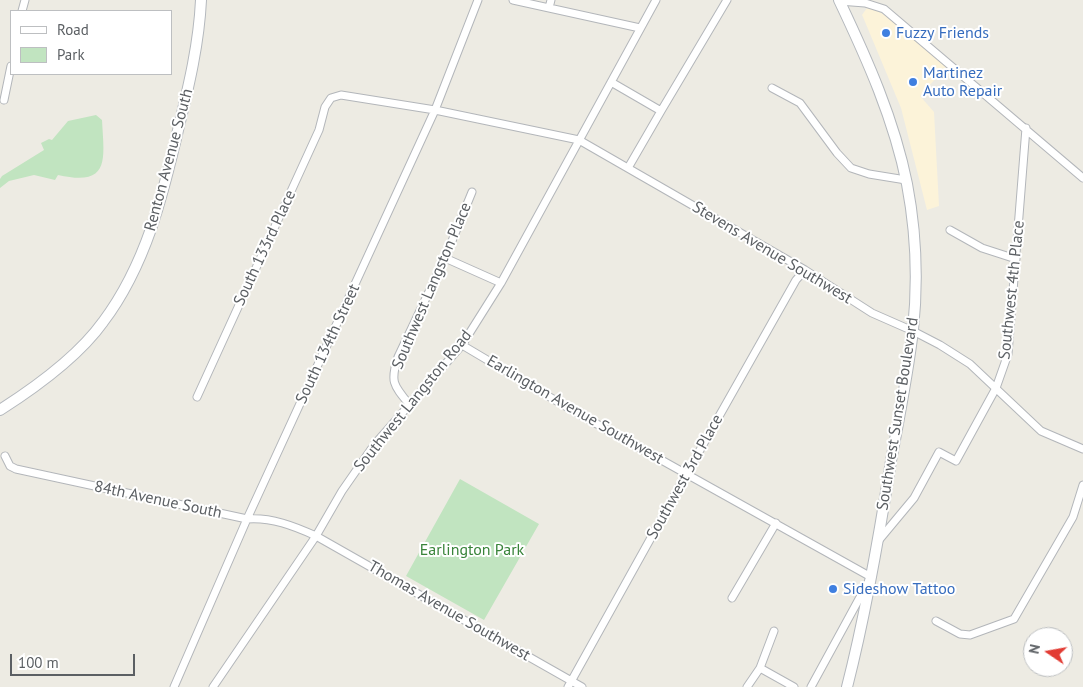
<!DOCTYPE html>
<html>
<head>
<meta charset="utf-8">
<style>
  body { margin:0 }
  #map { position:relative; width:1083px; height:687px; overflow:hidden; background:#edebe3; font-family:"PT Sans",sans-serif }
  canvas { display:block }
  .legend { position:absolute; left:10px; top:10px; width:162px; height:65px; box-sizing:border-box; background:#fff; border:1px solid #bdbfc1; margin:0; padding:6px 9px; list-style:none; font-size:15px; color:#5b5f63 }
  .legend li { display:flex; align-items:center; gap:10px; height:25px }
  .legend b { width:25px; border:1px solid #bdbfc1 }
  .north { position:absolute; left:1023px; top:627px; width:50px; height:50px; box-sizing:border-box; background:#fff; border:1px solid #bdbfc1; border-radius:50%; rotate:282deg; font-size:14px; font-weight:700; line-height:20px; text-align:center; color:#5b5f63 }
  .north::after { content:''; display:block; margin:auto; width:18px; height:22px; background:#e23c34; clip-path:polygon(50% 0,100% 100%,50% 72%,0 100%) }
  .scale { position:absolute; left:10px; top:654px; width:125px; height:22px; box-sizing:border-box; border:2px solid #5b5f63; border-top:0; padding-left:6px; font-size:15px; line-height:18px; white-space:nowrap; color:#5b5f63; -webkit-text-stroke:4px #fff; paint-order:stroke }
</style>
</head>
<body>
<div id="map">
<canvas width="1083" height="687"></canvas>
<ul class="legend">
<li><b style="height:6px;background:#fff"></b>Road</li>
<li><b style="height:14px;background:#c1e4c0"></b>Park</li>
</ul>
<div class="north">N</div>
<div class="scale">100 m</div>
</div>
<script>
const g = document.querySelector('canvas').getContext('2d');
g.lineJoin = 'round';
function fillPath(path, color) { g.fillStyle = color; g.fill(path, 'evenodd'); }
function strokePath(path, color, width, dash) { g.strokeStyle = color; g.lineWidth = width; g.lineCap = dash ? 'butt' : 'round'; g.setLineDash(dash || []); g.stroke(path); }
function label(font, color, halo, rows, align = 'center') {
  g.font = font + ' "PT Sans",sans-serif'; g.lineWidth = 4; g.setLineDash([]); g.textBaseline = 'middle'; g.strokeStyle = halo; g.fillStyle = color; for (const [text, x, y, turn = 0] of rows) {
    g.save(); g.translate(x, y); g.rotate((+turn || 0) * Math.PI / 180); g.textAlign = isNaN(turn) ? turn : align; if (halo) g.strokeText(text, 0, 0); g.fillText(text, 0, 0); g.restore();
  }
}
const commercial = new Path2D(`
  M867 8 876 10 889 18 946 67 920 96 934 112 939 206 927 210 901 108 863 17 862 15Z`);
const green = new Path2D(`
  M96 115 102 120C104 159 111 187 58 175L55 180 34 175 9 181 0 188V179L2 176 44 150 41 143 49 139 52 140 68 121Z
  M460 479 539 524 484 620 406 576Z`);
const street = new Path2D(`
  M513 0 640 28
  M839 1 865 3 884 9 1083 178
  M549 8 551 0
  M22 11 25 0
  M611 82 661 111 727 0
  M772 88 800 103 837 153 851 168 869 174 906 180
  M4 100 11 66
  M628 168 661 111
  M950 230 982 248 1016 259
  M445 258 501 283
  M462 345 570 409 871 577 811 687
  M197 397 319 130 325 107 331 98 341 95 435 110 579 140 805 270 872 313 913 331 940 345 970 364 1041 431 1083 449
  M409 404C393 385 390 381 398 357L445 258 472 192
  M5 456 10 466 16 469 247 519C271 517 294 526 316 536L582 687
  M879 540 914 498 939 452 956 461 996 388 1008 354 1026 128
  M732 598 776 523
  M936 621 960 634 970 635 1014 619 1073 517 1083 485
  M760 668 794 687
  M174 687 247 519 435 110 478 0
  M213 687 316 536 342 491 374 445 462 345 501 283 656 0
  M568 687 687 473 796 280 805 270
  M747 687 760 668 774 631`);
const secondary = new Path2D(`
  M839 0C867 59 894 119 907 184 916 231 918 282 913 330 908 374 899 418 891 461 879 537 866 613 847 687
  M0 410C36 387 78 357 103 322 146 265 163 195 179 126 189 85 199 43 201 0`);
const markers = [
  [886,33,5,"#3f7fe0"],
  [913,82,5,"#3f7fe0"],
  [833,589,5,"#3f7fe0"]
];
const shopNames = [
  ["Fuzzy Friends",896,33],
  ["Martinez",923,73],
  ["Auto Repair",923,91],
  ["Sideshow Tattoo",843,589]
];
const streetNames = [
  ["Renton Avenue South",169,160,-75],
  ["South 133rd Place",265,248,-65],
  ["Stevens Avenue Southwest",772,253,31],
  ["Southwest Langston Place",432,286,-67],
  ["Southwest 4th Place",1012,290,-84],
  ["South 134th Street",328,344,-65],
  ["Southwest Langston Road",413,401,-51],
  ["Earlington Avenue Southwest",575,410,30],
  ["Southwest Sunset Boulevard",898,414,-81],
  ["Southwest 3rd Place",685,477,-61],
  ["84th Avenue South",158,500,12],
  ["Thomas Avenue Southwest",449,611,30]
];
const parkNames = [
  ["Earlington Park",472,550]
];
fillPath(commercial, '#fcf3d9');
fillPath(green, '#c1e4c0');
strokePath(street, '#b3b6ba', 9);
strokePath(secondary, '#b4b8bd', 12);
strokePath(street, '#fff', 7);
strokePath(secondary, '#fff', 10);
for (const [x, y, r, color] of markers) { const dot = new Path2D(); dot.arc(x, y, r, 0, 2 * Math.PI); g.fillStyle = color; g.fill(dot); strokePath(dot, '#fff', 2); }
label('16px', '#366cbe', '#fff', shopNames, 'left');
label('16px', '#5b5f63', '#fff', streetNames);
label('16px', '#39843a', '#fff', parkNames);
</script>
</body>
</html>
